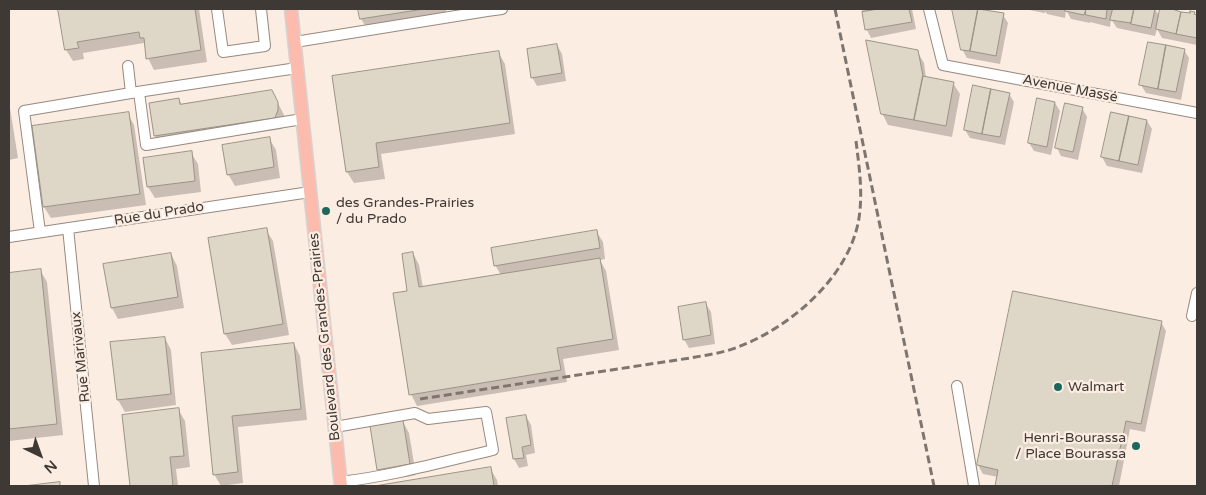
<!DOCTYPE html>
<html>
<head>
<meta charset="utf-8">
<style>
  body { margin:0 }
  #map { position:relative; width:1206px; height:495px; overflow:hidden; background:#fcede2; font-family:"Varela Round",sans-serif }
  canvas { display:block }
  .frame { position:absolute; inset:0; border:10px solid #3f3935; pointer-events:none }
  .north { position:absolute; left:15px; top:430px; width:50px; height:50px; -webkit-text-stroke:4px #fcede2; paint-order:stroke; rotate:138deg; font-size:14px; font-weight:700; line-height:20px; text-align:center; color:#3f3935 }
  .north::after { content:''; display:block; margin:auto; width:18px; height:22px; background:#3f3935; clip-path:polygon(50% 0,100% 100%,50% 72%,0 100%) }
</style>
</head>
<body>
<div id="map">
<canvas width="1206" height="495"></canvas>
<div class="frame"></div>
<div class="north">N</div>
</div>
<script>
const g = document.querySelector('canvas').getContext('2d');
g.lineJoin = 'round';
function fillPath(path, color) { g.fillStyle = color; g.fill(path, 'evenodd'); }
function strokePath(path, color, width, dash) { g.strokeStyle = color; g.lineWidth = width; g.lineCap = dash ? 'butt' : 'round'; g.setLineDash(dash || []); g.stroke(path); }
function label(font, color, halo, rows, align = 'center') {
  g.font = font + ' "Varela Round",sans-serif'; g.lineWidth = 4.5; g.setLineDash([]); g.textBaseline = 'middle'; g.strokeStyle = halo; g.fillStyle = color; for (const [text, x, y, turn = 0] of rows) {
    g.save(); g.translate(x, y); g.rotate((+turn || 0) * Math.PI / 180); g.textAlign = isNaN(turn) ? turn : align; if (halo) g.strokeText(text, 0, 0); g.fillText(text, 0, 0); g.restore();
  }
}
const shadow = new Path2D(`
  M59 9H199L207 62 154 70 148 58 146 47 144 43 83 53 84 59 73 61 66 50Z
  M360 9H446L447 17 368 30 361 19Z
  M862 9H912L916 29 871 38 867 30Z
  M954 9H973L1003 15 1008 23 1000 64 967 58 962 49Z
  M1025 9H1155L1160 17 1162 9 1169 10V9H1172L1174 11 1190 14 1194 13 1195 16H1197V45L1162 38 1157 29 1155 36 1117 28 1111 19 1110 27 1090 22V23L1071 19 1066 10 1065 18 1047 14 1046 12 1044 13Z
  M557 45 562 54 566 81 537 86 532 77Z
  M1184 50 1189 58 1181 100 1146 93 1141 85Z
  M917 51 924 63 926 78 953 83 960 94 952 137 888 125 882 113Z
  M498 52 505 64 515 134 381 154 385 179 354 183 347 172 333 77Z
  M1009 94 1014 102 1005 145 970 138 965 130Z
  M179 99 182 105 278 103 284 115V122L282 129 162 147 155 136 150 104Z
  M9 102 18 158 9 160Z
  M1055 103 1060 111 1051 155 1034 151 1029 143Z
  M1082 108 1087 117 1078 160 1061 156 1057 148Z
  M128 114 134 125 146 205 51 218 44 207 33 127Z
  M1147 121 1152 129 1142 173 1107 166 1102 157Z
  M269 138 276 150 280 178 235 186 228 174Z
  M191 153 198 164 201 192 155 198 148 187Z
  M266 230 273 241 289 335 232 345 225 334Z
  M596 231 603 242 605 259 600 260 606 271 619 350 563 359 567 382 417 406 411 394 409 292 413 253 419 265 423 288 501 275 495 265Z
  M171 254 177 266 184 308 118 319 112 308Z
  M40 270 47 282 63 435 9 441V274Z
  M706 304 711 312 715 344 689 348 684 339Z
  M1161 322 1166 331 1145 432 1130 429 1119 486H996L998 477 983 474 978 465Z
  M165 338 171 350 176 405 125 412 118 400 112 344Z
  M294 344 300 356 307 420 238 427 243 483 221 486 214 474 202 354Z
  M178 409 185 421 190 467 176 469 178 486H131L124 416Z
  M526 416 531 425 535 453 526 455 528 466 519 468 514 459 508 419Z
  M403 422 409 433 416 475 385 481 378 469Z
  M490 468 497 480 498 486H379Z`);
const building = new Path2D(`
  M58 9H195L201 50 146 59 144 38H140L139 32 77 42 79 48 65 50Z
  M358 9H424L360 19Z
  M879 9H909L912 22 865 30 862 12Z
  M952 9H978L970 51 961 50Z
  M978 9 1004 13 996 56 970 51Z
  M1065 9H1086L1084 15 1065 11Z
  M1086 9H1107L1106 19 1086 15Z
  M1113 9H1134L1131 23 1110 20Z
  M1134 9H1155L1151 28 1131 24Z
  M1160 9H1172L1181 12 1176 34 1156 29Z
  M1190 11 1195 12 1194 14 1197 15V38L1176 34 1181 12 1190 13Z
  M866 40 918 50 923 76 914 120 881 114Z
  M1148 42 1166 45 1158 89 1139 85Z
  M557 44 562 73 531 78 527 49Z
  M1166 45 1185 49 1176 92 1158 89Z
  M499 51 510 123 376 143 379 167 346 172 332 76Z
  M923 76 954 82 946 126 914 120Z
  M973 85 991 89 982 134 964 130Z
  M991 89 1010 93 1000 137 982 134Z
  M272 90 278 102V110L275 118 154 136 149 103 179 98 180 104Z
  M1037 98 1055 102 1047 147 1028 143Z
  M1065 103 1083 107 1073 152 1055 148Z
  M129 112 140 194 43 207 32 126Z
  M1111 112 1129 116 1119 161 1101 157Z
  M1129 116 1147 120 1138 165 1119 161Z
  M270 137 274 167 227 175 222 145Z
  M192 151 195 181 147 187 143 158Z
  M267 228 283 324 224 334 208 238Z
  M597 230 600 248 494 266 491 248Z
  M413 252 419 287 600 258 613 339 557 348 561 370 409 395 393 293 407 291 402 254Z
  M171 253 178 297 111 308 103 264Z
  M41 269 57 424 9 429V273Z
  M1013 291 1162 321 1141 424 1126 421 1112 486H995L998 470 977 465Z
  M706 302 711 335 683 340 678 307Z
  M165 337 171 394 117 400 110 342Z
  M294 343 301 409 232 416 238 472 213 475 201 353Z
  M179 408 184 456 170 457 173 486H130L122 415Z
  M526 415 531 445 522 447 524 458 513 459 506 418Z
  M403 420 410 464 377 470 370 426Z
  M491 467 494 486H375Z
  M60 482V486H24Z`);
const minor = new Path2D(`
  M217 9 223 52 265 46 261 9
  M929 9 943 65 1197 113
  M487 11 502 9
  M295 42 487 11V9
  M128 66 131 93
  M139 92 146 145 302 119
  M68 228 94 486
  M40 232 24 111 131 93 297 68
  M9 237 310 192
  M1192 316 1197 293
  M957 386 974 486
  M335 427 415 413 428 419 486 412 493 450C442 462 392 476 340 482`);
const major = new Path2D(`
  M291 9 341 486`);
const rail = new Path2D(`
  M835 9 934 486
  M420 399 690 358C706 355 723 353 738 347 791 327 850 276 859 218 863 192 859 166 856 141`);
const markers = [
  [326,211,5,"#1d675f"],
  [1058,387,5,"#1d675f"],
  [1136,446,5,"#1d675f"]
];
const streetNames = [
  ["Avenue Massé",1070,89,11],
  ["Rue du Prado",159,214,-9],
  ["Boulevard des Grandes-Prairies",325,337,-96],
  ["Rue Marivaux",81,357,-96]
];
const poiNames = [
  ["des Grandes-Prairies",336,203],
  ["/ du Prado",336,219],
  ["Walmart",1068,387],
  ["Henri-Bourassa",1126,438,"right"],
  ["/ Place Bourassa",1126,454,"right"]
];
fillPath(shadow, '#0003');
fillPath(building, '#ded6c7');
strokePath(building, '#9b9485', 1);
strokePath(minor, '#97897f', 12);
strokePath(major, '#d5d3d3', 15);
strokePath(minor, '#fff', 10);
strokePath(major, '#fcbcad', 12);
strokePath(rail, '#7e756f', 3, [8, 4]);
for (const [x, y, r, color] of markers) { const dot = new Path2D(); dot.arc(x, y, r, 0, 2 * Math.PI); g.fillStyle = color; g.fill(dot); strokePath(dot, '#fcede2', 2); }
label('14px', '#3f3935', '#fcede2', streetNames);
label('14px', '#3f3935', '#fcede2', poiNames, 'left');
</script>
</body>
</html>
